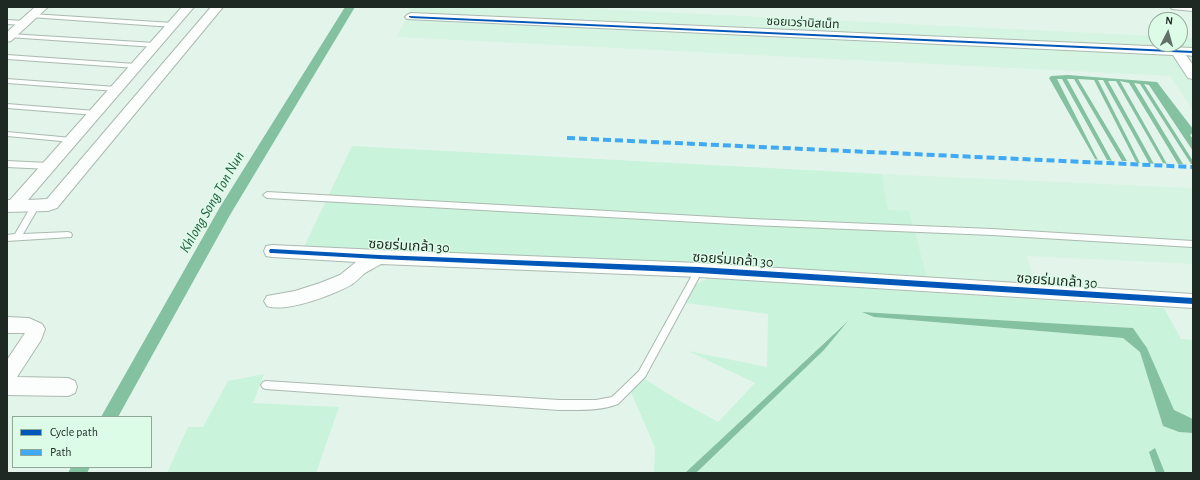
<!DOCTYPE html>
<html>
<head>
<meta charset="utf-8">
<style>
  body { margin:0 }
  #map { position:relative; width:1200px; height:480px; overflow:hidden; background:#e3f5ea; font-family:"Alegreya Sans",sans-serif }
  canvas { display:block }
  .frame { position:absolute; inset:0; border:8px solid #1d2922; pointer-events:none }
  .legend { position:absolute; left:12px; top:416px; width:140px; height:52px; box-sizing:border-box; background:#dcfce8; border:1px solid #90a899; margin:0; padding:5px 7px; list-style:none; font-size:12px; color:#1d2922 }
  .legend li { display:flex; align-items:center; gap:8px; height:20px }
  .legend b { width:20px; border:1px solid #90a899 }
  .north { position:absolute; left:1148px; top:12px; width:40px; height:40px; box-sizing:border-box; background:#dcfce8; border:1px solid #90a899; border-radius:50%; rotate:6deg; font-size:11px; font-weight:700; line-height:16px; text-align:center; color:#1d2922 }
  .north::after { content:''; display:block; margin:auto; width:14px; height:18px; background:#627068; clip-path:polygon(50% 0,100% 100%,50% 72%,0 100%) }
</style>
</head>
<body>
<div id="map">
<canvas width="1200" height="480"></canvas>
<div class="frame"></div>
<ul class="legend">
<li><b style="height:5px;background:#0057b8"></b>Cycle path</li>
<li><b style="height:5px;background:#3fa9f5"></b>Path</li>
</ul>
<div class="north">N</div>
</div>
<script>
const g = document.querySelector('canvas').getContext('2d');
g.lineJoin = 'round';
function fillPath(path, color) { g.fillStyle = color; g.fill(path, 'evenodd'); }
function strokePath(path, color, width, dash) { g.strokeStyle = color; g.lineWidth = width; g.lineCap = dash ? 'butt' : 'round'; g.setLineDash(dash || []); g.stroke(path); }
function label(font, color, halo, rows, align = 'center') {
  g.font = font + ' "Alegreya Sans","Noto Sans Thai",sans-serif'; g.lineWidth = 3; g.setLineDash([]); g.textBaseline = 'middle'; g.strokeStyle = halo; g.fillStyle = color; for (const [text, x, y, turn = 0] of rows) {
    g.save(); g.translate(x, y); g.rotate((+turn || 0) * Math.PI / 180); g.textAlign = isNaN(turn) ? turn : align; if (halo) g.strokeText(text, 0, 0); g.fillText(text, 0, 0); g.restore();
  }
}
const built = new Path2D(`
  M411 7H559L1156 36V44H1180V37L1193 38V111L1170 76 397 37Z
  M882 174 1193 188V264L1027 256 1036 286 927 278 888 210Z`);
const green = new Path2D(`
  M352 146 882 174 888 210 909 211 927 278 302 251Z
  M709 278 1164 308 1181 339 1193 340V419L1174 410 1147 348 1133 328 863 312 874 317 1123 338 1140 351 1163 426 1179 432 1193 433V473H1165L1155 448 1149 452 1156 473H696L824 350 845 323 685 473H654L655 448 631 392 642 377 678 400 718 422 755 383 688 351 767 367 768 314 686 303 690 287Z
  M264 374 253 403 339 407 316 473H167L188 427H203L228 381Z`);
const water = new Path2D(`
  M1068 75 1157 82 1193 129V133L1190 135 1193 139V151L1149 85 1144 84 1193 161V164H1191L1140 84 1134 83 1183 164H1178L1129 83 1120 81 1167 164 1163 163 1116 81H1108L1154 164 1149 163 1103 80H1098L1140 163 1136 162 1094 80 1078 79 1127 161H1122L1074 79H1067L1112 161 1107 160 1062 79H1057L1098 160 1095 159 1049 78 1051 76Z
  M862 312 1133 328 1147 348 1174 410 1193 419V433L1179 432 1163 426 1140 352 1123 338 874 317Z
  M848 321 824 350 696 473H685Z
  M1155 448 1165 473H1156L1149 452Z`);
const canal = new Path2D(`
  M345 7H355L230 215 118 417H101L220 207Z
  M71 467H90L87 473H68Z`);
const service = new Path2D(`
  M32 14 173 23 176 25 173 27 30 17 29 16Z
  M7 20 24 21 27 23 24 25 7 24Z
  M10 34 155 43 158 45 155 47 8 37V35Z
  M7 55 136 64 139 66 136 68 7 59Z
  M7 79 116 87 119 89 116 91 7 83Z
  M7 104 96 111 99 113 96 115 7 108Z
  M7 132 72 138 76 140 72 142 7 136Z
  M7 161 49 163 53 166 49 169 7 167Z
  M267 192 751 219 992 229 1193 241V247L992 235 751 225 267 198 263 195Z
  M36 202 40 205 23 234 68 232 71 233 72 235 71 237 7 241V235L15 234 33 203Z
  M699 267 702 268 703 270 645 377 618 404C600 411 579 410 559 410L266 389 263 388 261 385 263 382 266 381 559 400H596L612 397 639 371 696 268Z`);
const minor = new Path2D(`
  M35 7H48L11 41 7 42V32Z
  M182 7H194L28 200 47 199 211 7H223L57 208 48 211 7 212V200H10Z
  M1170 7H1193V11L1172 9Z
  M411 13 1193 48V56L1186 55 1193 65V79L1188 78 1173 55 407 19 405 17 407 15Z
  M272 245 379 250 699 263 1193 294V308L699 277 381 264C376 267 370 270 365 273 360 277 356 282 351 285 333 295 286 313 267 306L264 301 267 296 295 291 320 283 340 275 356 262 272 257 266 256 264 251 266 246Z
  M7 317 29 318 42 324 45 329 41 340 17 377 68 378 75 381 77 387 75 393 68 396 7 395V360L25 333H7Z`);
const quiet = new Path2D(`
  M567 138 1193 167`);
const cycleway = new Path2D(`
  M409 16 1193 51V53L411 18 409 17Z
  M270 249H272L379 255 699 267 1193 298V304L699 273 379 259 272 253H270L269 251Z`);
const farStreetnames = [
  ["ซอยเวร่าบิสเน็ท",803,23,3]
];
const streetNames = [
  ["ซอยร่มเกล้า 30",409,246,3],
  ["ซอยร่มเกล้า 30",733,260,4],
  ["ซอยร่มเกล้า 30",1057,281,4]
];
const waterNames = [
  ["Khlong Song Ton Nun",212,202,-60]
];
fillPath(built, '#d6f4e2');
fillPath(green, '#c9f3db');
fillPath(water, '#84c1a0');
fillPath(canal, '#84c1a0');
strokePath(service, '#abb9b1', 2);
strokePath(minor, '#abb9b1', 2);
fillPath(service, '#fbfefc');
fillPath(minor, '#fbfefc');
strokePath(quiet, '#3fa9f5', 4, [8, 4]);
fillPath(cycleway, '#0057b8');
label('12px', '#1d2922', '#dcfce8', farStreetnames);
label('14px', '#1d2922', '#dcfce8', streetNames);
label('italic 15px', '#205b3e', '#dcfce8', waterNames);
</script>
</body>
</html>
